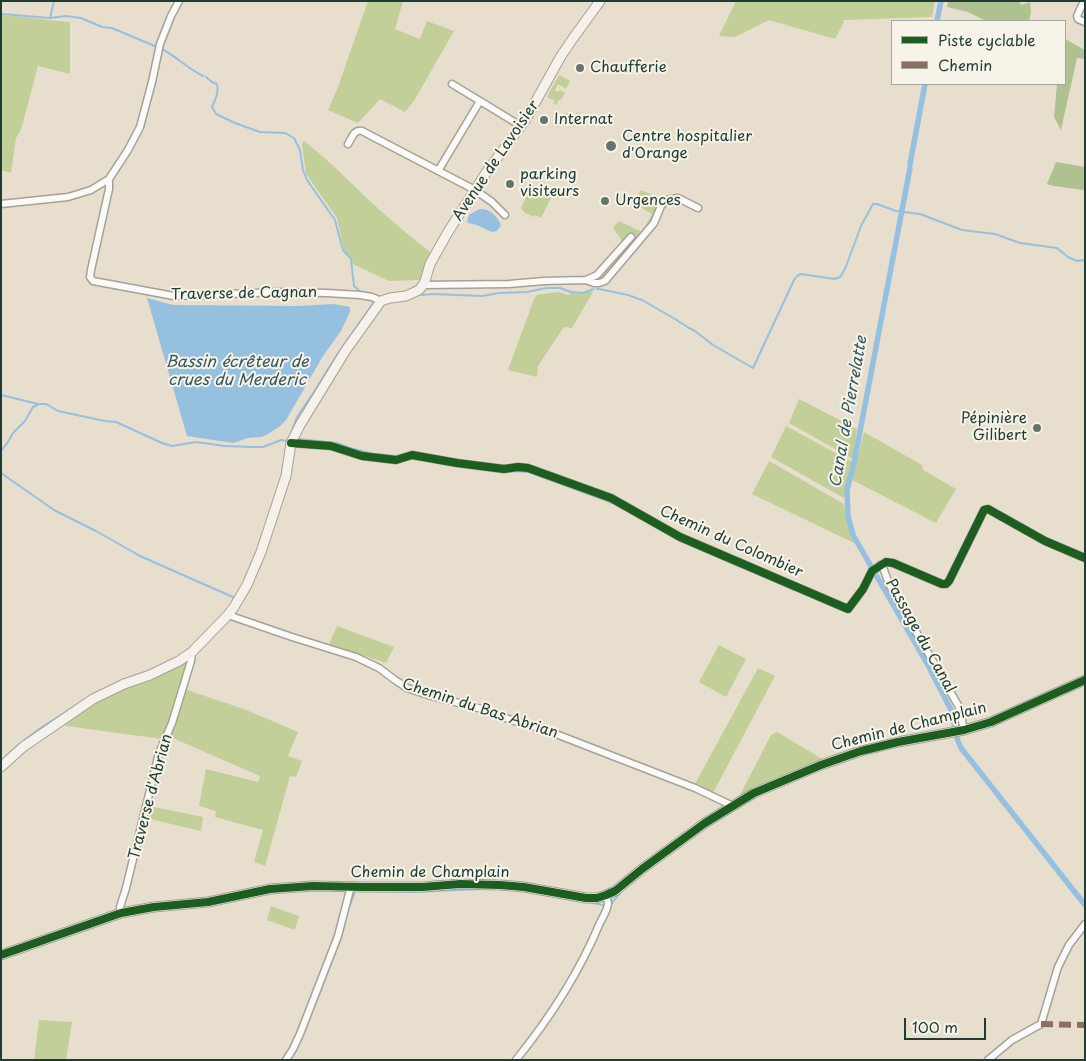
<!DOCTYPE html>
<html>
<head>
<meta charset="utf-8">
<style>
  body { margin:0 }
  #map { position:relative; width:1086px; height:1061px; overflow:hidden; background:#e8dece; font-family:"Playpen Sans",sans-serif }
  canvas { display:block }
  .frame { position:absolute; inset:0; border:2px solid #1f3d34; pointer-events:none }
  .legend { position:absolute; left:891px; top:20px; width:175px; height:65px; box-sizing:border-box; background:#f7f3e8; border:1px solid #a1aaa0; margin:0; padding:6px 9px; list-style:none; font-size:15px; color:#1f3d34 }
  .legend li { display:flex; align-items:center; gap:10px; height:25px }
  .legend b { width:25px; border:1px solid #a1aaa0 }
  .scale { position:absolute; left:904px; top:1018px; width:82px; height:22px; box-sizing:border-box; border:2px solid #1f3d34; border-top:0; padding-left:6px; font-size:15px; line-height:18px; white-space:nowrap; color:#1f3d34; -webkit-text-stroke:4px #f7f3e8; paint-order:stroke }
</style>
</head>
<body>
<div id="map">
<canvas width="1086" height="1061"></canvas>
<div class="frame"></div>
<ul class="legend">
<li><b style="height:6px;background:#1b5e20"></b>Piste cyclable</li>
<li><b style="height:6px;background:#8d6e63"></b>Chemin</li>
</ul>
<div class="scale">100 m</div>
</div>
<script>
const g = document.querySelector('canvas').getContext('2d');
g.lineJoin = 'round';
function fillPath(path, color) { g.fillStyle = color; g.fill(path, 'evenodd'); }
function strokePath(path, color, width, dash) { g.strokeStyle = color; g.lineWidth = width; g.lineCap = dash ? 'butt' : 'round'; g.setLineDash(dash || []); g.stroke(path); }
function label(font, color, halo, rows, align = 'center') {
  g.font = font + ' "Playpen Sans",sans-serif'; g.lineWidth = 4; g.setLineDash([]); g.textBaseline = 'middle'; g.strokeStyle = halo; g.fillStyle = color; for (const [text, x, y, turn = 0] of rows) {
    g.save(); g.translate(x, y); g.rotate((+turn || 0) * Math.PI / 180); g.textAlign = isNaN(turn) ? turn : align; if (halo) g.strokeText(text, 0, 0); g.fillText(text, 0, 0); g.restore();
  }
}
const green = new Path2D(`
  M368 1H403L395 29 420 39 427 21 454 31 414 101 405 112 380 99 358 123 328 110 338 87Z
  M736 1H935L932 17 843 20 844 22 835 39 769 20 735 37 719 36Z
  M1 15 70 22V74L38 66 21 130 16 138 11 173 1 170Z
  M559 75 570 81 566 89 558 84 555 90 558 92 560 90 565 93 561 100H559L556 105 553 103 555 101 547 97Z
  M577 112 581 114 574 127 568 124H564L565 122 561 120 558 127H556L554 125 559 115 566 113 574 117Z
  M304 141C332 162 356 189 382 212 397 226 414 239 430 252L422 280 389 281 353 264 352 259 344 249 337 218 306 174 302 144Z
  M531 186H534L553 194 541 218 535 215 534 217 525 213 521 208Z
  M641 190 660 198 663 202 654 223 604 280H596L625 245 613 228 619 221 642 232 652 214 629 201 631 198 636 199Z
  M589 291 593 292 572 328 564 327 538 366 537 377 508 370 534 299 537 295 558 292 568 295 572 293 583 294Z
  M799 399 857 429 853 459 789 423Z
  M786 426 854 463 844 498 771 457Z
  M864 432 922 465 923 470 956 489 936 523 852 480Z
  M769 461 844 504 846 517 854 543 752 494Z
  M337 626 394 647 386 663 329 644Z
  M719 645 746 659 726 697 699 682Z
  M187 661 170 720 162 739 59 725 93 702 127 687 150 680 172 670Z
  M758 668 775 676 713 793 695 784Z
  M184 689 244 709 298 732 288 756 302 761 296 777 290 776 265 866 254 862 263 830 215 817 216 811 199 806 206 769 258 782 260 776 168 736Z
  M777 732 824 760 740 795 771 735Z
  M149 806 203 817 201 831 146 818Z
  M271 906 299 916 295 930 267 920Z
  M39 1020 72 1022 66 1060H34Z`);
const forest = new Path2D(`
  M948 1H1018L1022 5 1030 2 1031 12 1029 21H986L968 12 947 7Z
  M1065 39 1085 50V59L1077 58 1061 130 1054 117 1057 84H1065Z
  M1056 162 1085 167 1084 190 1054 186 1047 184Z`);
const water = new Path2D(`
  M479 209C490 208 497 216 501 225L497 231 492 232 485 229 477 225 468 223 467 221 469 215Z
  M147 298 173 305 297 306 334 304 350 307V312L341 331 323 356 286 420 279 427 268 434 262 437 248 438 233 443 187 436Z`);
const stream = new Path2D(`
  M1 14 50 18 66 16 81 18 102 27 112 28 157 47
  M50 18 54 1
  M162 49C177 57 187 68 203 76
  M206 77 212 82 217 84C219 93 215 100 212 107L216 114 235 123 260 132 285 133 294 138 300 150 303 170 307 180 335 220 343 250 351 259 354 286 362 293
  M597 289H599L628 295 642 300 675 319 689 328 695 331 713 345 753 368 794 280 797 276 801 274 834 279 840 277 845 269 861 226 873 204H877L896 211 920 214 962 230 995 234 1020 243 1057 248 1068 257 1077 261 1085 260
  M422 295 433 294 482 296 499 293 527 292 546 288H560L571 292 583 293 594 289
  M1 395 38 404
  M298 439 337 443 350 448 374 454 398 456
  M1 451 8 442 13 433 25 421 33 407 39 404H46L58 411 105 421 116 422 162 443 172 446 196 442 225 446 254 447H263L281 440 288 441 297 417 314 392 337 355 374 302
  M509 471 529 472 618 505
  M1 473 54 510 96 531 140 556 235 598
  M693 546 743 568
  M762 575 794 590
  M122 680 149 671
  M1 761 17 746 39 729 86 699
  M365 891 411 892 482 889
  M588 902 603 905
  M610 905 621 892
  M349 908 355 891H357`);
const canal = new Path2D(`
  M937 21 941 1
  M910 164 925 84
  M910 168 854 463 847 490 848 516 853 535 929 667 951 710 955 728
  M956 734 958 741 961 748 1085 905`);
const street = new Path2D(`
  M1084 1 1077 16 1078 19 1085 22
  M452 84 480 101
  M348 144C352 138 354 129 362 131L475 190 492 202 505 215
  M438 171 480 101 521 126
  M109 179V189L91 270 90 277 93 281 174 296 279 292 327 293 360 295 372 297 381 301
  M1 204 68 197 91 190 109 179 128 150 140 127 152 82 160 44 171 16 179 1
  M586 280 597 275 631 237
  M423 285 509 284 544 281 586 280 594 283H599L605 281 654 223 661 206 666 200 678 198 698 208
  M291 443 331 446 362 456 396 460 412 455 457 463 504 469 518 467 528 468 611 498 680 537 848 609 863 589 872 571 886 562 893 563 942 584H946L949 581 984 510 988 509 1045 541 1085 558
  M880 565 884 570 889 584 902 607 959 707 964 730
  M228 615 292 637 356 657 379 668 395 680 407 688 428 695 482 709 511 720 543 729 695 788 733 806
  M121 913 120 907 126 888 159 753 172 723 191 661 192 652
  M286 1060 293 1049 300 1034 338 936 351 886
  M516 1060C549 1019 579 973 599 925 602 918 608 910 608 903 608 902 606 896 606 895
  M988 1060 1012 1040 1041 1024 1058 967 1069 945 1085 924`);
const secondary = new Path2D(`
  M1 767 23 747 93 699 124 684 150 675 179 661 192 652 228 615 234 607 247 585 261 552 286 476 291 443 300 425 346 350 381 301 390 298 406 296 419 290 423 285 425 281 430 264 448 232 486 173 526 119 561 56 574 37 600 1
  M1 955 121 913 154 907 208 902 270 889 313 886 364 887H423L460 884 500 885 524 887 586 898H597L606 895 615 891 642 869 705 823 754 793 821 765 861 751 898 742 964 730 991 722 1085 680`);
const quiet = new Path2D(`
  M1041 1024 1085 1025`);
const cycleway = new Path2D(`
  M291 443 331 446 362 456 396 460 412 455 457 463 504 469 518 467 528 468 611 498 680 537 848 609 863 589 872 571 886 562 893 563 942 584H946L949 581 984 510 988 509 1045 541 1085 558
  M1 955 121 913 154 907 208 902 270 889 313 886 364 887H423L460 884 500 885 524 887 586 898H597L606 895 615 891 642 869 705 823 754 793 821 765 861 751 898 742 964 730 991 722 1085 680`);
const markers = [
  [580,68,5,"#65756a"],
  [544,120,5,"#65756a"],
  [611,146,6,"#65756a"],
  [510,184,5,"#65756a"],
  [605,201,5,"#65756a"],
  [1037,428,5,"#65756a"]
];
const poiNames = [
  ["Chaufferie",590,68],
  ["Internat",554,120],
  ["Centre hospitalier",622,137],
  ["d'Orange",622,154],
  ["parking",520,175],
  ["visiteurs",520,192],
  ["Urgences",615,201],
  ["Pépinière",1027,419,"right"],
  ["Gilibert",1027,436,"right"]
];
const streetNames = [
  ["Avenue de Lavoisier",496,161,-56],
  ["Traverse de Cagnan",244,294,-1],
  ["Chemin du Colombier",731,542,24],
  ["Passage du Canal",920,636,61],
  ["Chemin du Bas Abrian",480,709,18],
  ["Chemin de Champlain",909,727,-14],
  ["Traverse d'Abrian",151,797,-75],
  ["Chemin de Champlain",430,873]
];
const waterNames = [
  ["Bassin écrêteur de",237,363],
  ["crues du Merderic",237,381],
  ["Canal de Pierrelatte",849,412,-80]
];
fillPath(green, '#c2cf98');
fillPath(forest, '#b0c191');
fillPath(water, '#96c0e0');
strokePath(stream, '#96c0e0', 2);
strokePath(canal, '#96c0e0', 5.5);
strokePath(street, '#a4a298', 9);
strokePath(secondary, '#a4a298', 11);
strokePath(street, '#fcfaf8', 6);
strokePath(secondary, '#f6f1ea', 9);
strokePath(quiet, '#8d6e63', 6, [12, 6]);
strokePath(cycleway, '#1b5e20', 8);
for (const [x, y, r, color] of markers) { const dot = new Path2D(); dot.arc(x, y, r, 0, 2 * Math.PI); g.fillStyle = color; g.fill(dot); strokePath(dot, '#f7f3e8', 2); }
label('15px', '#1f3d34', '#f7f3e8', poiNames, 'left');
label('15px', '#1f3d34', '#f7f3e8', streetNames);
label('italic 16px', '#345a61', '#f7f3e8', waterNames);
</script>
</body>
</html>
